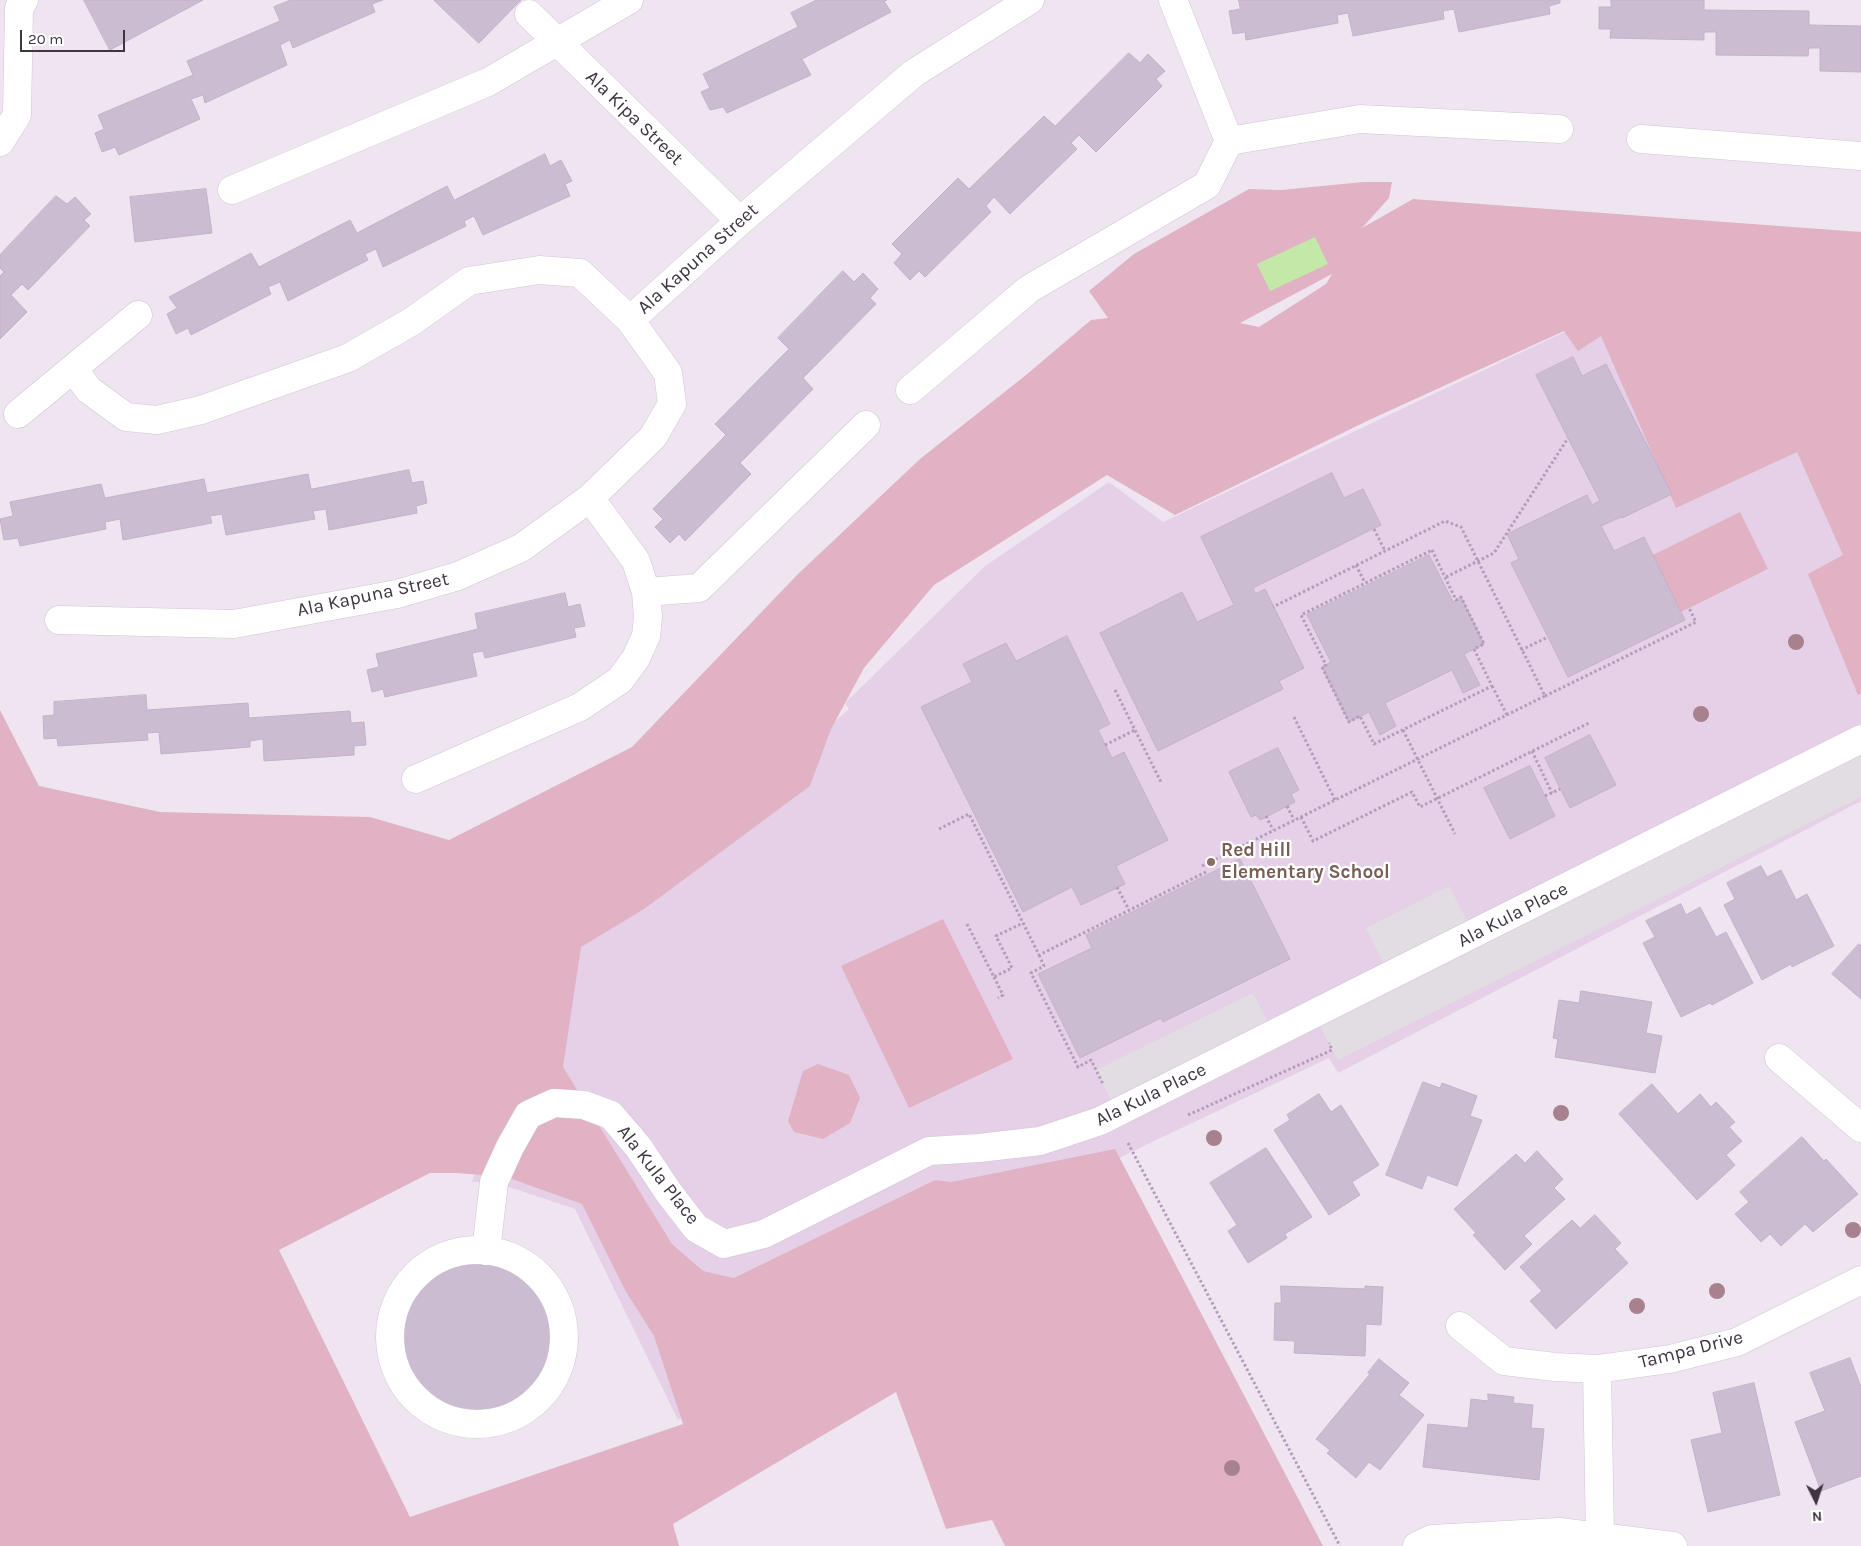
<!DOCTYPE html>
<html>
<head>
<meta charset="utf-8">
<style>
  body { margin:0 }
  #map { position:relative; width:1861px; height:1546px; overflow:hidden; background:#efe5f1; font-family:Karla,sans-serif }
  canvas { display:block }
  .north { position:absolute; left:1791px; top:1476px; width:50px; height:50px; -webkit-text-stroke:4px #fff; paint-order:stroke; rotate:176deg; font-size:14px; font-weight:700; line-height:20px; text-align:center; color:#3f3542 }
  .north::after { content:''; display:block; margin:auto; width:18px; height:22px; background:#3f3542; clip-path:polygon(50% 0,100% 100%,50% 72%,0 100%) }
  .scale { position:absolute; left:20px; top:30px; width:105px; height:22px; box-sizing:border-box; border:2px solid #3f3542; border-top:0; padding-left:6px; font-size:15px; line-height:18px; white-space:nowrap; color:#3f3542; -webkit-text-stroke:4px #fff; paint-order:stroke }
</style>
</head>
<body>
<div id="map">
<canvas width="1861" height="1546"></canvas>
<div class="north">N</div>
<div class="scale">20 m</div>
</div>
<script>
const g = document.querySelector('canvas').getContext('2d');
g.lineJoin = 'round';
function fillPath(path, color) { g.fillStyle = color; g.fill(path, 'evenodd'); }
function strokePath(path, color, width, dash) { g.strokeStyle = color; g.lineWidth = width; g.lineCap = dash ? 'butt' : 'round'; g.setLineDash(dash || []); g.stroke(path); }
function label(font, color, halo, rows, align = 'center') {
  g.font = font + ' Karla,sans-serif'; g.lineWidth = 4.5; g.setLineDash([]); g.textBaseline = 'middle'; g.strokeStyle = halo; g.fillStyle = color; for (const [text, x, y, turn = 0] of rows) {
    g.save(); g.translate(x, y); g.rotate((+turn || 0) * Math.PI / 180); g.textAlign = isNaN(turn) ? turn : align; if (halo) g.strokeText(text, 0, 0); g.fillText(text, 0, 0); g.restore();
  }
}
const education = new Path2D(`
  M1594 318 1861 345V801L1338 1073 1329 1058 1127 1154 678 1420 575 1209 494 1182H472L550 947 610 923 849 709 845 703 985 566 1109 482 1163 522Z`);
const green = new Path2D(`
  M1363 182H1392L1389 198 1362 228 1413 199 1861 232V693L1858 695 1808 574 1843 555 1797 452 1676 508 1601 336 1578 351 1564 331 1367 421 1175 515 1107 475 934 585 864 668 831 729 810 786 644 909 581 947 563 1067 672 1244 703 1271 734 1278 935 1180 951 1182 1115 1149 1323 1546H1005L992 1520 946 1529 896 1392 673 1524 679 1546H0V710L39 786 160 812 370 817 449 840 632 747 798 574 920 459 1026 375 1091 320 1108 318 1089 291 1134 254 1249 189 1281 190ZM1332 274 1326 284 1259 327 1240 323ZM430 1173H457L506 1177 582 1204 625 1290 654 1336 683 1424 410 1517 279 1250Z
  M1740 512 1768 569 1681 612 1653 555Z
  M943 919 1013 1059 909 1108 841 966Z
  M818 1064 849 1075 860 1098 850 1123 823 1139 794 1132 788 1121 803 1071Z`);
const parking = new Path2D(`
  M1861 739V797L1338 1060 1314 1015 1390 976 1366 928 1449 886 1474 934Z
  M1253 993 1274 1035 1117 1113 1096 1070Z`);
const water = new Path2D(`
  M1315 237 1328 264 1270 291 1257 264Z`);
const building = new Path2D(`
  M84 0H203L110 50Z
  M291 0H383L372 4 375 12 293 48 290 40 280 45 287 65 205 103 203 95 191 99 200 119 119 155 115 147 102 152 95 133 104 129 98 115 193 75 187 61 280 21 274 7Z
  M434 0H521L479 43Z
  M817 0H887L884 1 891 12 802 59 811 75 727 113 723 107 710 110 701 92 710 88 703 74 798 27 791 13Z
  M1239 0H1560V3L1549 6 1550 14 1459 32 1454 9 1443 11 1444 19 1353 36 1348 13 1337 15 1338 23 1246 40 1245 32 1233 34 1229 11 1240 9Z
  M1611 0H1704V10L1809 11V25L1861 26V72L1820 71V48H1809L1808 56 1716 55V32H1704V40L1610 38 1611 29H1599V7H1611Z
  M1129 53 1140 63 1148 54 1165 71 1156 79 1162 86 1096 152 1079 135 1071 143 1077 149 1010 214 994 197 986 206 991 212 925 277 919 271 910 280 894 263 902 254 892 244 958 178 969 189 1044 116 1055 126Z
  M545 154 550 166 561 160 572 181 565 184 570 196 483 235 474 216 464 221 466 226 383 267 376 249 365 254 368 260 288 301 280 282 268 287 271 294 191 335 188 328 176 334 167 314 177 308 169 297 251 253 259 267 350 220 357 233 447 186 454 200Z
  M206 189 212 233 135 242 130 197Z
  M56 196 67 204 75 197 91 214 84 220 90 226 28 290 22 284 11 295 27 312 0 339V276L4 272 0 268V255Z
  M843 271 854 282 863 273 878 289 870 298 876 304 803 378 813 389 740 463 751 474 685 541 679 534 670 543 655 527 663 519 653 509 726 435 715 424 789 349 778 338Z
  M1573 357 1582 376 1606 364 1672 494 1622 518 1621 517 1601 526 1614 551 1644 537 1685 620 1568 677 1511 563 1519 559 1507 534 1587 495 1592 505 1600 501 1536 375Z
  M409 470 412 483 423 481 427 503 416 506 417 513 329 530 326 509 313 511 315 519 226 535 222 514 210 516 212 523 123 540 120 519 105 522 106 529 20 546 18 538 4 540 0 519 13 516 10 502 101 484 105 498 204 479 207 493 308 474 311 489Z
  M1332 473 1344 498 1363 489 1381 525 1253 588 1255 594 1265 589 1304 668 1279 681 1283 689 1158 751 1100 633 1182 592 1197 622 1234 605 1201 537Z
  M1429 555 1453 602 1461 597 1484 644 1464 654 1480 685 1463 693 1452 670 1385 703 1396 726 1380 735 1369 712 1349 722 1322 667 1331 662 1307 615Z
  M565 593 568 607 580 604 585 626 574 628 576 637 485 658 483 651 472 653 477 676 385 697 383 689 372 692 367 670 379 667 376 654 478 629 475 614Z
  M1067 636 1110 724 1098 730 1112 758 1124 752 1168 840 1116 866 1125 884 1081 905 1072 887 1023 912 921 707 972 682 963 664 1006 643 1016 661Z
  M146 695 147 710 248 703 249 718 350 711 351 723 364 722 366 745 354 746V755L264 761 263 739 250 741V747L161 754 159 732 147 733 148 740 58 746 57 738 44 739 43 716 54 715V702Z
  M1590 735 1616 785 1570 808 1545 758Z
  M1278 748 1299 790 1291 794 1295 802 1260 820 1256 815 1251 817 1229 772Z
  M1530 766 1555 816 1510 839 1484 788Z
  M1240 859 1290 959 1163 1022 1161 1018 1080 1058 1038 974 1092 948 1086 935Z
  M1761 866 1767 877 1781 870 1796 900 1807 894 1834 946 1792 967 1791 964 1762 980 1724 905 1735 899 1727 883Z
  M1681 904 1686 915 1700 907 1716 937 1726 932 1753 983 1712 1005 1710 1003 1681 1017 1643 943 1655 937 1646 921Z
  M1859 944 1861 946V999L1832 974Z
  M1581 991 1652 1002 1646 1033 1662 1036 1655 1073 1555 1057 1558 1039 1553 1038 1559 1000 1579 1003Z
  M1423 1082 1440 1088 1442 1083 1477 1096 1470 1116 1482 1120 1457 1186 1427 1175 1422 1189 1386 1175Z
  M1652 1084 1678 1114 1700 1094 1711 1107 1716 1102 1735 1122 1729 1127 1742 1141 1726 1155 1735 1165 1697 1200 1619 1114Z
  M1319 1094 1331 1112 1341 1105 1379 1165 1352 1182 1360 1195 1329 1215 1274 1130 1290 1120 1287 1115Z
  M1802 1137 1824 1161 1826 1159 1858 1194 1813 1232 1805 1224 1781 1246 1770 1234 1761 1242 1735 1214 1749 1202 1740 1192Z
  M1266 1148 1312 1217 1285 1234 1287 1238 1248 1263 1228 1231 1237 1225 1210 1183Z
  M1537 1151 1563 1179 1554 1188 1565 1199 1524 1236 1532 1244 1505 1270 1473 1235 1476 1233 1454 1209 1516 1154 1525 1163Z
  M1595 1215 1621 1243 1615 1249 1628 1263 1556 1329 1530 1301 1542 1291 1520 1267 1572 1220 1580 1228Z
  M399 1337a78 78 0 1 1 156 0a78 78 0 1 1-156 0Z
  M1281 1286 1365 1289V1286L1383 1287 1381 1325 1366 1324 1365 1356 1294 1353 1295 1341 1274 1340 1275 1303H1281Z
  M1850 1358 1861 1387V1476L1821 1491 1795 1422 1825 1411 1810 1373Z
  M1379 1359 1409 1383 1399 1395 1424 1415 1380 1470 1369 1462 1356 1478 1327 1453 1330 1450 1316 1439 1370 1374 1368 1373Z
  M1754 1383 1780 1495 1708 1512 1691 1440 1722 1433 1713 1393Z
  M1488 1394 1514 1397 1513 1403 1533 1405 1531 1428 1544 1429 1539 1480 1423 1467 1428 1424 1468 1428 1471 1399 1488 1401Z`);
const path = new Path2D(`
  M1374 529 1385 551
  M1432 550 1456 600 1461 597 1484 644 1474 649 1492 686 1374 744 1360 716 1349 722 1322 667 1326 665 1301 615Z
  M1356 565 1365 583
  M1446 577 1494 553 1568 438
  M1521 650 1548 637
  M1492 686 1507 715
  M1115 690 1161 782
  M1545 696 1696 622 1689 608
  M1294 717 1335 800
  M1403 730 1455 834
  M1105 745 1135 730
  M1532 751 1552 793
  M1545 796 1560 789
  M1287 806 1294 820
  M1266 816 1273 830
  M1301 817 1313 841 1412 792 1420 807 1589 723
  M939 829 969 814 1039 955 1206 872
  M1202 866 1545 696 1461 527 1445 521 1273 607
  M1117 887 1129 910
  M967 924 994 977 1012 968 996 936 1023 923
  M1039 955 1044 966 1031 973 1078 1067 1091 1060 1103 1084
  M994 977 1003 995 998 998
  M1188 1115 1332 1050 1329 1043
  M1128 1143 1340 1546`);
const minor = new Path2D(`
  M1173 0 1229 141
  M529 14 740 221
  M1641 139 1861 156
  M0 142 17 115 19 8 24 0
  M232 190 488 82 629 0
  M73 369 89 390 126 417 157 420 201 410 348 358 411 322 469 281 539 270 580 273 630 320
  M910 390 1029 289 1207 185 1229 141 1360 119 1559 129
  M18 414 138 315
  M646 592 699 588 866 425
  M59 620 234 624 397 594 458 576 521 548 590 498 653 437 672 404 668 373 630 320 740 221 914 73 1030 0
  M416 779 580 707 620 680 636 658 646 636 648 617 646 592 636 561 590 498
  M1779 1058 1861 1128
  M390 1337a87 87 0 1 1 174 0a87 87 0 1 1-174 0Z
  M486 1251 494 1182 510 1147 528 1115 554 1103 584 1105 611 1115 639 1148 669 1193 696 1228 724 1244 764 1234 929 1151 979 1148 1040 1141 1100 1121 1861 739
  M1460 1326 1504 1361 1555 1367 1597 1369 1670 1359 1737 1342 1861 1280
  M1597 1369 1600 1537
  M1417 1546 1432 1539 1559 1532 1673 1546`);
const trees = [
  [1796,642],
  [1701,714],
  [1561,1113],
  [1214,1138],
  [1853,1230],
  [1717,1291],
  [1637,1306],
  [1232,1468]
];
const markers = [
  [1211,862,5,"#8d6e63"]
];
const streetNames = [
  ["Ala Kipa Street",634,118,44],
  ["Ala Kapuna Street",698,259,-42],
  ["Ala Kapuna Street",373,595,-12],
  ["Ala Kula Place",1513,915,-27],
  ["Ala Kula Place",1151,1095,-26],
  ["Ala Kula Place",658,1175,52],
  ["Tampa Drive",1691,1350,-14]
];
const educationNames = [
  ["Red Hill",1221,851],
  ["Elementary School",1221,873]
];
fillPath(education, '#e5d0e8');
fillPath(green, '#e1b2c4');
fillPath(parking, '#e1dde2');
fillPath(water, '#c3e8a7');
fillPath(building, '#ccbcd1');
strokePath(building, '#c5b0cb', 1);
strokePath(minor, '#d2c3d6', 29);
strokePath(path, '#b59cbb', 3, [2.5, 2.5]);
strokePath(minor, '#fff', 28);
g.fillStyle = '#a8818e';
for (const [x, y] of trees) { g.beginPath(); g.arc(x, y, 8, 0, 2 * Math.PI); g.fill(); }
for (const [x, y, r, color] of markers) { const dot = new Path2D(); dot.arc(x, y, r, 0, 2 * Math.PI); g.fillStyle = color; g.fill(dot); strokePath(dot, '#fff', 2); }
label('19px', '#3f3542', '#fff', streetNames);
label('bold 19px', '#785e54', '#fff', educationNames, 'left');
</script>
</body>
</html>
